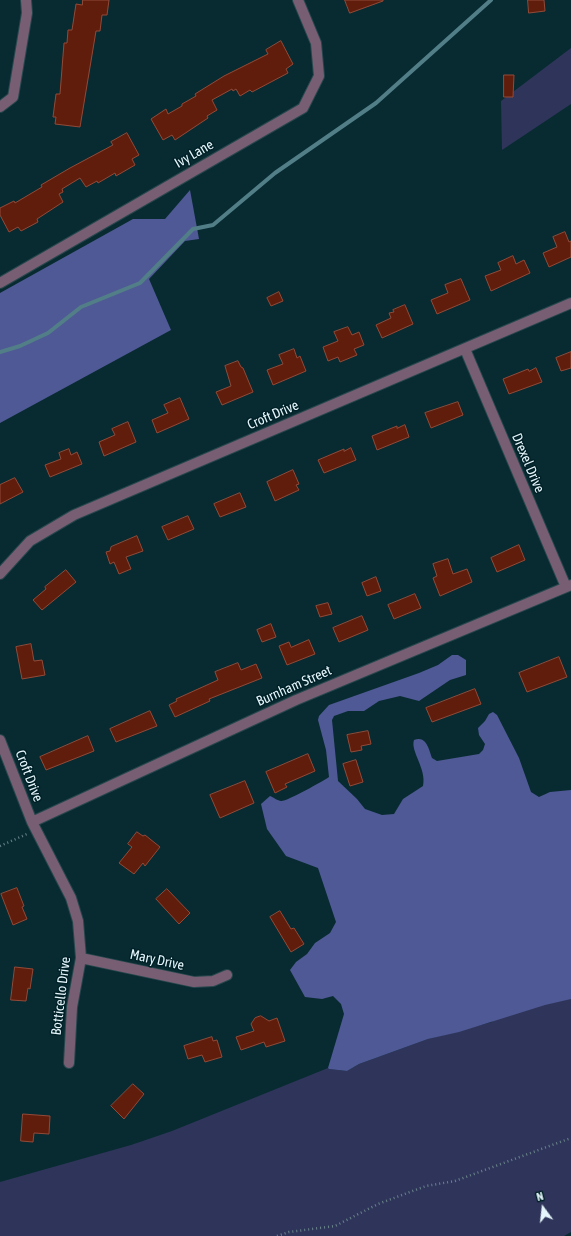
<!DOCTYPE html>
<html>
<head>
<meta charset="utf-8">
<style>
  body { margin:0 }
  #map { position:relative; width:571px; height:1236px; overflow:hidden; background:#082b32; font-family:"Asap Condensed",sans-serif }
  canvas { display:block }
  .north { position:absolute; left:523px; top:1188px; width:40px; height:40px; -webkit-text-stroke:3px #002128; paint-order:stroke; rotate:345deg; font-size:11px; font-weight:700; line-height:16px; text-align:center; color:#e4f6fb }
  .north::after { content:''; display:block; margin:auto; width:14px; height:18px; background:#e4f6fb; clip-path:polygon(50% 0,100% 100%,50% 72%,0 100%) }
</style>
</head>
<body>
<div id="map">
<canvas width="571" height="1236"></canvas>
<div class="north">N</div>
</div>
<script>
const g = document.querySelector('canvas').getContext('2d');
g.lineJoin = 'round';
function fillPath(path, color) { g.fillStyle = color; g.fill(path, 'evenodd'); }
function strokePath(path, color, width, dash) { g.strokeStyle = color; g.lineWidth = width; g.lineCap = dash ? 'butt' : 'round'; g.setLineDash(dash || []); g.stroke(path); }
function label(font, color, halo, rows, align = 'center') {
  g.font = font + ' "Asap Condensed",sans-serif'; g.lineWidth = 3; g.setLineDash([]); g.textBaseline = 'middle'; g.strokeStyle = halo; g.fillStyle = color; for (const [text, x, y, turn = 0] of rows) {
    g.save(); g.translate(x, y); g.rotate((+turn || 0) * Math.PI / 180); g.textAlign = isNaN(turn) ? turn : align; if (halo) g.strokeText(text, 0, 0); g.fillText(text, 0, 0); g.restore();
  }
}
const green = new Path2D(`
  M571 48V104L502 150 501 101Z
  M571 866V1232L564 1236H0V1182L131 1145 172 1131 328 1068 329 1069 347 1071 359 1064 428 1039 492 1022Z`);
const forest = new Path2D(`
  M190 190 199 239 185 241 149 279 171 330 0 423V293L133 219H165Z
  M452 655H458L466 660V675L450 680 419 701 400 696 379 701 364 711H348L334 716 332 720 338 781 357 799 365 809 382 815 394 814 403 799 423 786C427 769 410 751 414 740 426 735 429 749 432 758L437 761 479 754 483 750 485 744 479 735 478 728 485 721 489 714 493 712 497 715 519 758 531 792 539 797 550 792 571 790V999L545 1005 459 1032 428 1039 359 1064 347 1071 329 1069 328 1068 344 1014 341 1004 333 996 322 999 305 997 290 970 296 962 307 954 315 943 330 933 336 922 318 868 286 856 267 829 261 804 270 796C273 797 278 801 281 801 286 802 323 781 329 777L326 750 318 720 319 716 329 705 419 673 438 665Z`);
const stream = new Path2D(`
  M0 352 20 346 48 333 81 307 140 283 193 229 213 225 275 173 376 103 491 0`);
const building = new Path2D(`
  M83 0H109L107 15H102L100 31H96L80 127 55 124 56 117H53L56 94H60L64 43H67L68 30H72L76 4 82 5Z
  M345 0H383V1L350 13Z
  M528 0H544L545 11 529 13Z
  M281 41 293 64 286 69 288 73 252 92 250 90 240 96 236 89 233 91 232 89 212 100 217 110 207 116 208 118 175 140 172 135 163 140 151 119 166 109 168 114 182 106V104L196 96 195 94 224 76 268 54 266 50Z
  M504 75H514L513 97H504Z
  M127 133 139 155 132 159 135 165 116 176 115 173 98 183 97 181 86 187 80 178 62 189 63 192 59 194 63 202 37 219 38 222 21 231 18 227 9 232 0 215V208L14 201 15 203 42 187 41 185 70 168 113 145 111 142Z
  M565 232 569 242 571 241V257L549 267 543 253 557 247 553 237Z
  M513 256 516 264 524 260 530 273 491 291 485 276 501 270 498 263Z
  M461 279 470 300 437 314 431 300 448 293 445 285Z
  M279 292 283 301 271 306 267 298Z
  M405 305 413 324 382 338 376 325 391 318 389 313 394 312 393 310Z
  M348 327 352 335 359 332 364 345 354 349 357 355 340 362 338 357 328 361 323 347 338 341 334 332Z
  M294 349 297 358 300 356 306 371 273 385 267 370 283 364 279 355Z
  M571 352V368L561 371 556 358Z
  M238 361 241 367 243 368 253 392 222 405 216 392 231 386 225 366Z
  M536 368 542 382 509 394 503 379 528 369 529 371Z
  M180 398 189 419 157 433 152 420 168 413 164 405Z
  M458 402 463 415 431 428 425 413Z
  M128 422 136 442 104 456 99 442 115 435 112 429Z
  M405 425 409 437 377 450 372 436 397 426V428Z
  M351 448 356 460 324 473 318 460 344 449V451Z
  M69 449 71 455 77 452 82 464 50 477 45 465 61 459 59 453Z
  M293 470 299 484 296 485 299 490 275 501 267 482Z
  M15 478 23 492 0 504V485Z
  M240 493 246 507 220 517 214 504Z
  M188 516 194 529 168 540 162 527Z
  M137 536 143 551 126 557 131 569 119 574 114 562 110 564 106 552 110 551 111 547Z
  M519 545 525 560 497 572 491 558Z
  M448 559 453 574 467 569 472 582 440 596 433 578 437 576 433 564Z
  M66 570 76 582 42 610 33 600 46 589 45 587Z
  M376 577 381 591 367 596 362 583Z
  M415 594 421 608 394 619 388 605Z
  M328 603 332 614 320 617 316 606Z
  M362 616 368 630 339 642 333 628Z
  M271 624 276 637 262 642 257 630Z
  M309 640 315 654 287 665 279 646 289 642 291 647Z
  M31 644 34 661 42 660 45 675 22 679 16 647Z
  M559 657 567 677 527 692 519 673Z
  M238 663 241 670 256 664 262 678 209 699 210 701 175 717 169 705 177 701 176 699 218 680 215 672Z
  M475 689 481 704 432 722 426 708Z
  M150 711 157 726 116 742 110 729Z
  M368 731 371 744 361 746 362 750 351 752 347 735Z
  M88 736 94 751 46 770 40 757Z
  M308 754 315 771 285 784 287 787 275 793 266 772Z
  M356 760 363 782 350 786 343 764Z
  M245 781 254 803 220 818 210 795Z
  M137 832 143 836 145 835 160 847 145 866 143 863 134 874 119 863 132 847 128 844Z
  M17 888 24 906 22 907 27 919 13 925 1 894Z
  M167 889 190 913 179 924 156 899Z
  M280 911 291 929 294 928 304 944 291 952 270 917Z
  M15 967 33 969 30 989 28 988 26 1001 11 1000Z
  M261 1016 269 1021 277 1018 285 1041 266 1047 264 1042 241 1050 236 1037 254 1031 251 1024 255 1018Z
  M212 1037 213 1041 217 1040 222 1057 205 1062 202 1055 188 1059 184 1046Z
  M133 1084 144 1094 124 1119 111 1106Z
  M23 1114 50 1116 49 1134 34 1133 33 1142 21 1141Z`);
const path = new Path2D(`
  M0 846 27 834
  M277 1236 289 1232 335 1226 378 1204 426 1186 455 1181 571 1138`);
const minor = new Path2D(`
  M0 107 13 97 27 13 26 0
  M0 283 303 108 319 76 316 43 298 0
  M465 349 566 587
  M0 574 30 541 74 515 571 303
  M0 740 32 822 71 898 78 921 81 958 72 1007 69 1063
  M32 822 296 700 571 585
  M81 958 194 982 213 981 227 975`);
const streetNames = [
  ["Ivy Lane",194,154,-30],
  ["Croft Drive",273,415,-23],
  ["Drexel Drive",528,463,67],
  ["Burnham Street",294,686,-24],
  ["Croft Drive",29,776,69],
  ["Mary Drive",157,960,12],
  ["Botticello Drive",61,996,-83]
];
fillPath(green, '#2f355a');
fillPath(forest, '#4f5995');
strokePath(stream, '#527e88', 4);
fillPath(building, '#611d0c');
strokePath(building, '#924a38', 1);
strokePath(minor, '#27474e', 12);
strokePath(path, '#688389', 2.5, [1, 3]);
strokePath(minor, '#785e72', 10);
label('14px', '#e4f6fb', '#002128', streetNames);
</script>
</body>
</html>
